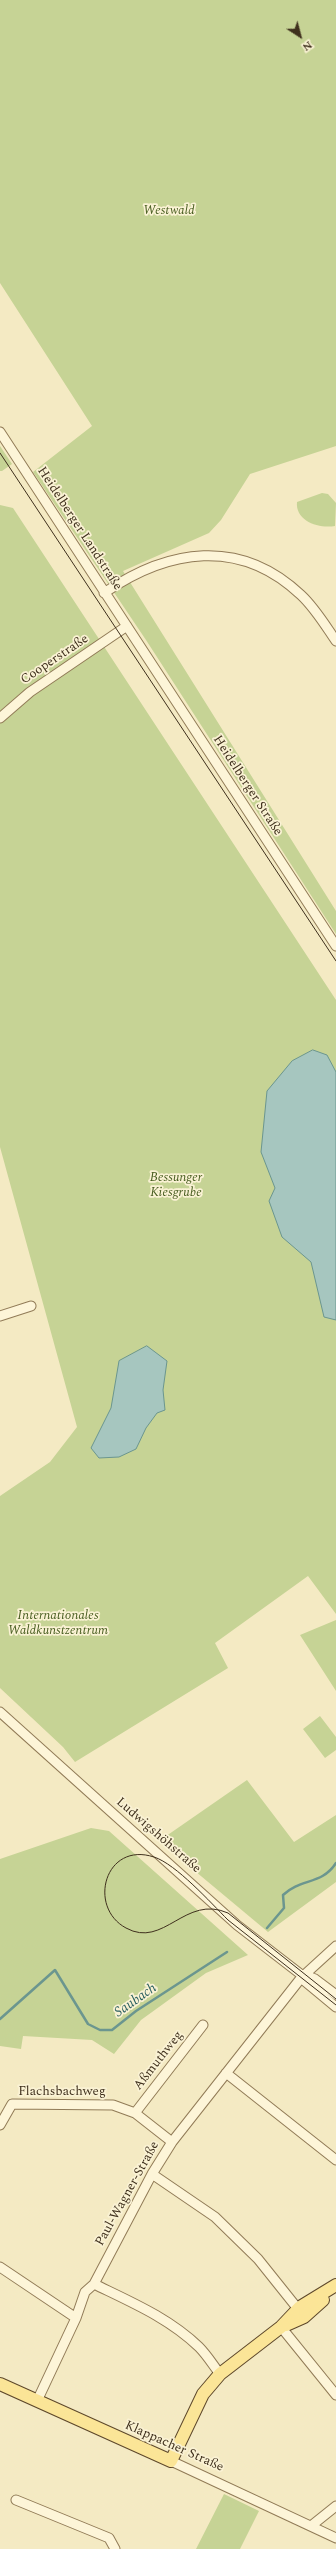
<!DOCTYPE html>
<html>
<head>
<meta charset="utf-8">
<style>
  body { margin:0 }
  #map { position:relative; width:336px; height:2549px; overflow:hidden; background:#f4eac3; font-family:Spectral,serif }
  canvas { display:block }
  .north { position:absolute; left:280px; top:16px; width:40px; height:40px; -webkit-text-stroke:3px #faf2d4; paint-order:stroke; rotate:144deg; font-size:11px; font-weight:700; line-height:16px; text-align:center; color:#3f301d }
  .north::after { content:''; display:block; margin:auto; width:14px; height:18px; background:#3f301d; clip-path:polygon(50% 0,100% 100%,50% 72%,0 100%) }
</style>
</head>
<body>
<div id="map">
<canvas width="336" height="2549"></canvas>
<div class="north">N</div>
</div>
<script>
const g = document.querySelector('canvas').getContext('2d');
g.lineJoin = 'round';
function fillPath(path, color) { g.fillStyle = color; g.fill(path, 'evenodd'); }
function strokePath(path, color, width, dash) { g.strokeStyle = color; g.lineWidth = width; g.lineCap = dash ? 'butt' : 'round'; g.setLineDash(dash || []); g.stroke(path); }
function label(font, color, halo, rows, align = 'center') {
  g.font = font + ' Spectral,serif'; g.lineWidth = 3.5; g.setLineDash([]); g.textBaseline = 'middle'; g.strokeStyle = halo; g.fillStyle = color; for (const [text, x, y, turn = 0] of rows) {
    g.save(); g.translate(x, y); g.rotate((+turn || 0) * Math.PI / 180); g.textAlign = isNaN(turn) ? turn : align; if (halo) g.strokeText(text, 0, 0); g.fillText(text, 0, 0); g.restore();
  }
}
const green = new Path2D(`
  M0 0H336V446L250 474 221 520 209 533 123 571 336 911V934L146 640 33 472 92 426 0 283Z
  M0 446 12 464 2 471H0Z
  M322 493 328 494 336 503 335 526C319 529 295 521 297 502Z
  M0 505 13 508 336 1000V1614L308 1576 215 1643 228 1668 75 1762 63 1747 0 1688V1496L50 1462 77 1427 0 1147Z
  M336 1620V1691L300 1635Z
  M320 1716 336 1737V1750L325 1758 303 1729Z
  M247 1780 294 1842 336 1815V1882L268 1932 159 1841Z
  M91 1828 109 1831 248 1955 206 1973 141 2020 114 2054 92 2040 23 2036 21 2049 0 2046V1859Z
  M224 2494 259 2511 240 2549H196Z`);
const water = new Path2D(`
  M313 1050 327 1055 336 1072V1320L324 1317 311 1262 282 1237 269 1201 275 1188 261 1152 267 1091 292 1061Z
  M147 1346 167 1361 163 1390 165 1410 157 1413 146 1428 136 1449 119 1457 99 1458 91 1448 111 1408 119 1361Z`);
const stream = new Path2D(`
  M267 1928 284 1908 283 1895C301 1878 322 1885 336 1863
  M0 2019 55 1970 88 2024 100 2030H112L136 2011 227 1952`);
const minor = new Path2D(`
  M0 432 336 946
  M104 593C168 549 240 537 301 595 315 608 325 625 336 641
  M0 718 30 692 127 626
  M0 1316 31 1306
  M0 1712 237 1925 303 1976
  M305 1975 315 1979 336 1995
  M301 1978 336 2007
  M226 2073 336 2160
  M135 2113 203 2025
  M0 2125 12 2104 113 2105 135 2113 172 2142
  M152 2174 215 2217 258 2259 298 2309
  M0 2267 76 2318
  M94 2284C131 2302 169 2318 199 2347 207 2355 213 2365 220 2374
  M281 2327 336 2395
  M37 2401 76 2318 85 2292 94 2284 152 2174 172 2142 301 1978 336 1946
  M171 2461 336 2538
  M16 2500 109 2538 115 2549
  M311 2526 336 2506`);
const major = new Path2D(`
  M286 2325 304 2317 323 2300
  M0 2384 171 2461 203 2394 220 2374 281 2327 300 2307 336 2285`);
const tram = new Path2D(`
  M0 453 336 961
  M336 1999 228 1913C185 1894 164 1949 126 1928 87 1907 105 1841 154 1857 176 1864 211 1903 228 1920L336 2005`);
const parkNames = [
  ["Westwald",169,211],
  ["Bessunger",176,1178],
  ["Kiesgrube",176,1193],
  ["Internationales",58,1616],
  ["Waldkunstzentrum",58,1631]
];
const streetNames = [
  ["Heidelberger Landstraße",79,529,57],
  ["Cooperstraße",55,660,-34],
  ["Heidelberger Straße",247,786,57],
  ["Ludwigshöhstraße",158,1836,41],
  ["Aßmuthweg",159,2061,-52],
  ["Flachsbachweg",62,2092],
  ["Paul-Wagner-Straße",128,2194,-61],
  ["Klappacher Straße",174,2447,24]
];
const waterNames = [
  ["Saubach",136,2001,-35]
];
fillPath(green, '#c6d395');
fillPath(water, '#a6c6bf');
strokePath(water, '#6b968f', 1);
strokePath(stream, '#6b968f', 2.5);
strokePath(minor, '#917b57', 11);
strokePath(major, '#5e482b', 14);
strokePath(minor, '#fdf5d8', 9);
strokePath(major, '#fbe597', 12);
strokePath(tram, '#3f301d', 1);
label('italic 13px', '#495e21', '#faf2d4', parkNames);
label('13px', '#3f301d', '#faf2d4', streetNames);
label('italic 14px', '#2a5f60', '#faf2d4', waterNames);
</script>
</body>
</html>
